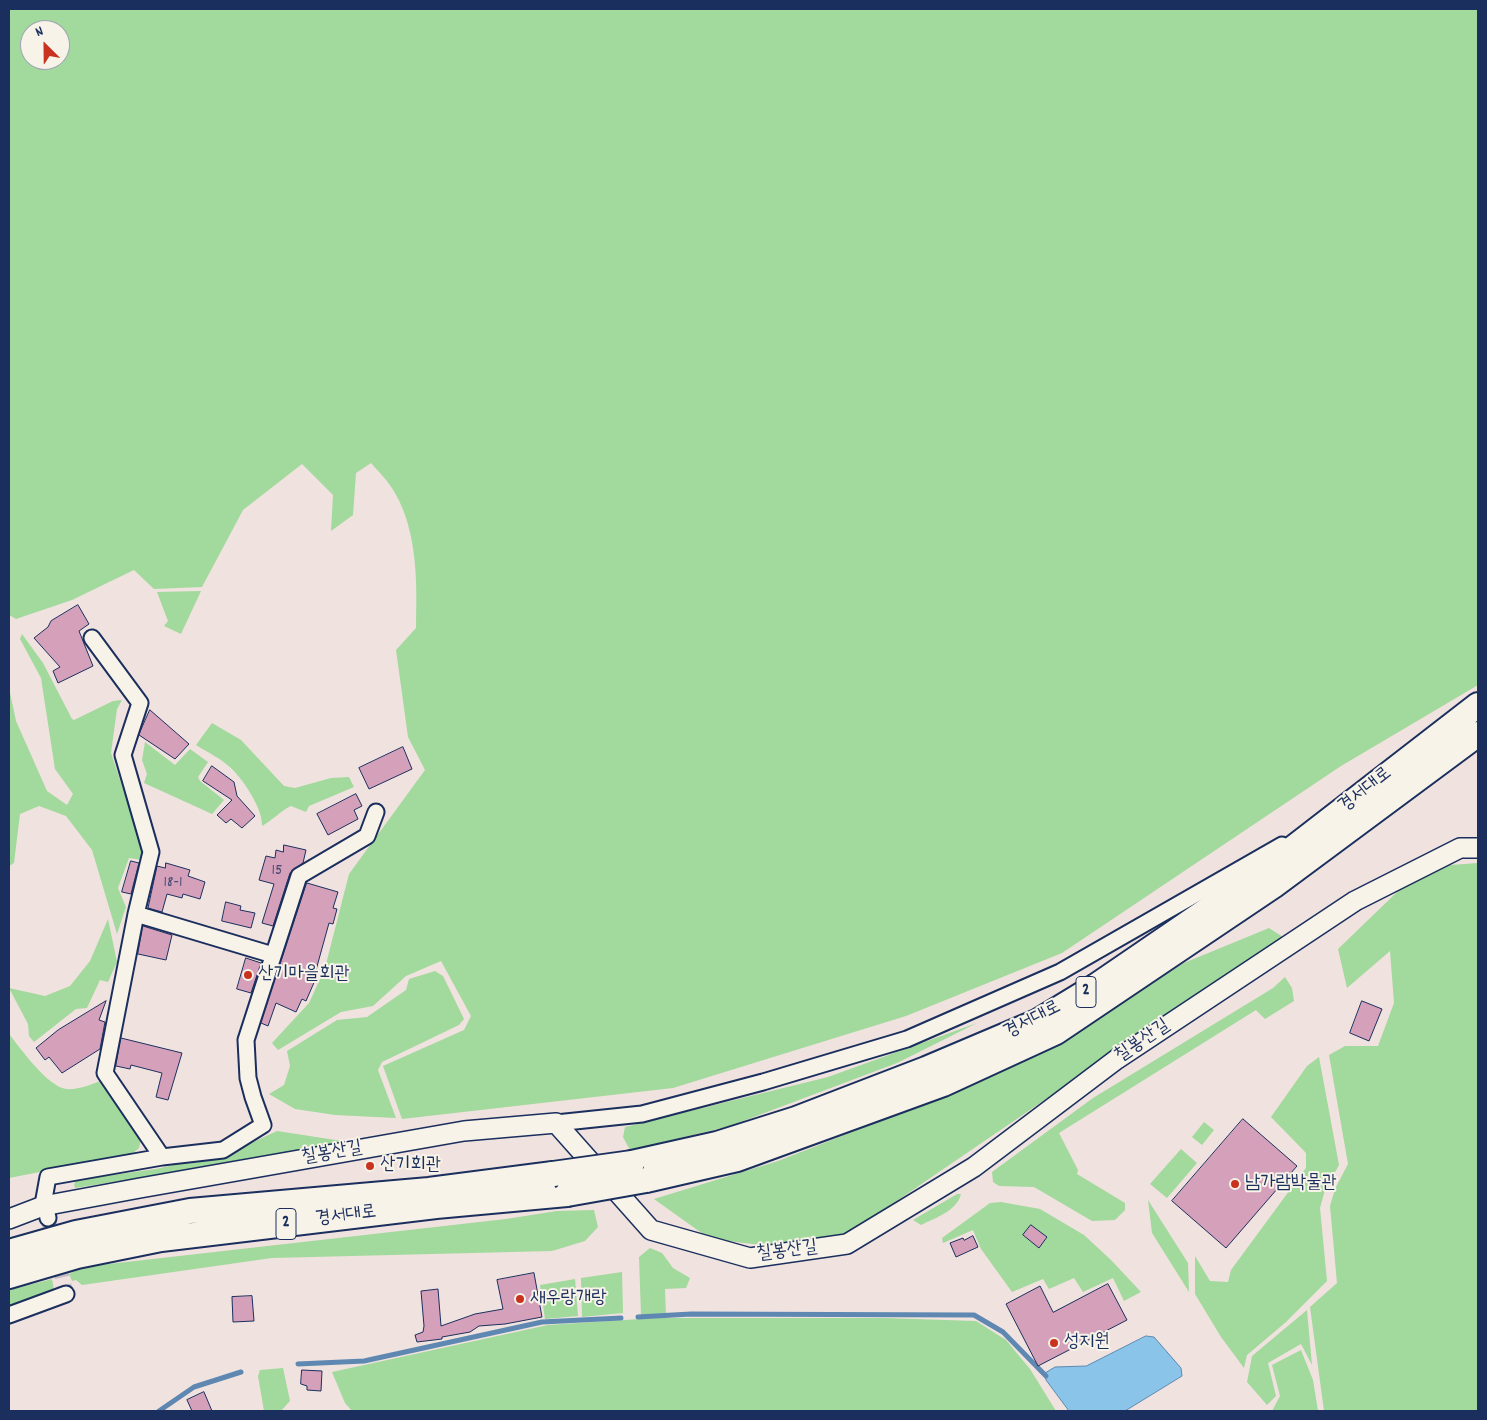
<!DOCTYPE html>
<html>
<head>
<meta charset="utf-8">
<style>
  body { margin:0 }
  #map { position:relative; width:1487px; height:1420px; overflow:hidden; background:#f0e2df; font-family:Dekko,sans-serif }
  canvas { display:block }
  .frame { position:absolute; inset:0; border:10px solid #1b2f5e; pointer-events:none }
  .north { position:absolute; left:20px; top:20px; width:50px; height:50px; box-sizing:border-box; background:#f7f3e8; border:1px solid #9fa5b1; border-radius:50%; rotate:337deg; font-size:14px; font-weight:700; line-height:20px; text-align:center; color:#1b2f5e }
  .north::after { content:''; display:block; margin:auto; width:18px; height:22px; background:#c8321e; clip-path:polygon(50% 0,100% 100%,50% 72%,0 100%) }
</style>
</head>
<body>
<div id="map">
<canvas width="1487" height="1420"></canvas>
<div class="frame"></div>
<div class="north">N</div>
</div>
<script>
const g = document.querySelector('canvas').getContext('2d');
g.lineJoin = 'round';
function fillPath(path, color) { g.fillStyle = color; g.fill(path, 'evenodd'); }
function strokePath(path, color, width, dash) { g.strokeStyle = color; g.lineWidth = width; g.lineCap = dash ? 'butt' : 'round'; g.setLineDash(dash || []); g.stroke(path); }
function label(font, color, halo, rows, align = 'center') {
  g.font = font + ' Dekko,"Poor Story",sans-serif'; g.lineWidth = 4; g.setLineDash([]); g.textBaseline = 'middle'; g.strokeStyle = halo; g.fillStyle = color; for (const [text, x, y, turn = 0] of rows) {
    g.save(); g.translate(x, y); g.rotate((+turn || 0) * Math.PI / 180); g.textAlign = isNaN(turn) ? turn : align; if (halo) g.strokeText(text, 0, 0); g.fillText(text, 0, 0); g.restore();
  }
}
const green = new Path2D(`
  M9 9H1478V685L1341 766 1062 953 906 1016 673 1088 402 1119 383 1066 464 1030 471 1016 441 961 406 976 373 1006 341 1012 278 1050 272 1043 309 1003 325 968 349 874 425 770 408 737 396 650 416 628C417 584 418 533 395 493 389 482 379 472 371 463L356 473 353 515 331 531 333 495 302 464 243 510 202 587 154 589 134 570 72 600 16 619 9 615ZM30 30H60V60H30Z
  M201 591 181 634 164 626 168 621 157 592Z
  M22 634 43 663 72 719 74 720 113 701 122 700 117 709 111 753 143 849 142 860 129 858 118 888 126 907 117 934 92 850 66 816 39 806 20 814 14 863 9 866V688L16 721 47 791 67 805 73 794 55 769 41 678 20 639Z
  M212 723 241 740 284 786 295 788 331 778 349 777 354 787 309 806 306 812 291 806C280 811 273 820 262 826 263 809 244 781 232 769 222 759 207 752 196 745Z
  M145 742 175 765 190 749 208 762 198 777 200 781 224 800 212 814 144 783 147 774 142 760Z
  M1478 863V1411H1324L1310 1307 1337 1283 1330 1206 1335 1189 1348 1164 1329 1055 1345 1046H1378L1394 1003 1390 951 1347 988 1338 949 1423 867Z
  M108 919 117 962 108 982 100 980 87 1008 76 1009 34 1042 29 1036 28 1024 9 988 45 996 70 986 90 961Z
  M1269 928 1283 937 841 1239 779 1247 710 1239 654 1199 778 1161 934 1100 1074 1032 1184 963Z
  M435 971 443 976 464 1019 459 1025 382 1062 378 1070 396 1118 335 1115 295 1109 269 1094 284 1085 290 1066 287 1051 337 1020 367 1017 406 990 409 979Z
  M1285 977 1292 988 1294 1001 1265 1019 1256 1010 1059 1133 1078 1170 1077 1174 1125 1203V1210L1115 1220 1092 1221 1034 1187 999 1186 993 1182 992 1172 1093 1098 1273 988Z
  M977 1023 897 1063 730 1126 630 1150 623 1137 625 1127 828 1077Z
  M9 1034C21 1049 47 1086 66 1089 78 1090 90 1085 100 1081L106 1084 141 1139 139 1148 132 1154 9 1178Z
  M1319 1057 1339 1165 1325 1190 1320 1208 1327 1281 1286 1322 1247 1355 1244 1368 1221 1337 1195 1294V1256L1210 1281 1228 1282 1231 1270 1306 1168V1153L1271 1117 1307 1066Z
  M1204 1122 1214 1130 1202 1145 1192 1137Z
  M277 1131 342 1141 341 1147 75 1188 74 1185 76 1180 156 1169 232 1152Z
  M1181 1149 1197 1163 1167 1198 1150 1184Z
  M957 1194H961C957 1211 935 1218 921 1225L913 1220Z
  M1148 1200 1188 1263 1189 1292 1152 1233Z
  M1001 1202 1040 1209 1084 1235 1111 1260 1141 1292 1124 1301 1113 1278 1083 1292 1074 1278 1049 1289 1043 1279 1012 1292 981 1249 973 1230 943 1243 942 1238 990 1203Z
  M594 1210 598 1227 585 1241 552 1251 272 1258 82 1285 76 1280 72 1281 69 1274 82 1267 506 1219 557 1211Z
  M650 1248 662 1253 673 1268 690 1278 686 1288 665 1289 666 1316 641 1315 639 1257Z
  M622 1272 623 1313 582 1317 581 1278Z
  M52 1279 54 1290 9 1306V1290Z
  M575 1279 578 1316 545 1319 540 1285Z
  M1307 1310 1312 1365 1301 1344 1268 1363 1276 1396 1267 1405 1247 1382 1252 1356Z
  M655 1318H884L976 1321 1006 1340 1030 1369 1056 1411H352L345 1403 332 1372 548 1325Z
  M1301 1350 1313 1380 1318 1411H1272L1280 1396 1272 1365Z
  M283 1368 290 1401 281 1411H264L258 1376 260 1370Z`);
const water = new Path2D(`
  M1146 1336 1154 1337 1181 1368 1182 1376 1125 1411H1069L1046 1380 1045 1373 1055 1367 1086 1366Z`);
const stream = new Path2D(`
  M638 1317 691 1314 974 1315 1003 1332 1046 1376
  M298 1364 364 1361 542 1322 621 1318
  M159 1411 194 1387 241 1372`);
const building = new Path2D(`
  M78 605 89 624 79 631 93 666 58 683 53 671 60 667 34 638 48 627 51 621Z
  M150 710 189 744 175 759 139 735Z
  M403 747 412 769 369 789 359 768Z
  M212 766 234 782 237 796 255 816 242 828 231 819 226 823 217 815 232 800 203 781Z
  M356 794 362 806 354 810 358 819 328 835 317 814Z
  M284 845 306 850 303 863 290 873 273 926 262 923 274 884 259 880 266 856 275 858 276 850 283 852Z
  M131 861 139 863 131 894 122 892Z
  M166 863 190 870 188 876 205 882 200 899 183 894 182 898 167 894 162 912 148 908 157 866 165 868Z
  M307 883 338 892 333 908 337 909 333 924 329 923 316 970 319 971 306 1001 302 999 296 1012 276 1003 268 1026 261 1023Z
  M226 902 241 906 240 910 255 913 251 928 222 921Z
  M143 926 172 935 166 960 138 954Z
  M246 958 261 963 251 993 237 989Z
  M106 1001 99 1020 105 1022 100 1049 62 1073 49 1057 45 1060 36 1048 58 1030Z
  M1362 1001 1382 1009 1369 1041 1350 1033Z
  M121 1038 182 1053 168 1100 156 1097 162 1073 131 1065 130 1069 116 1066Z
  M1243 1119 1297 1166 1226 1248 1172 1201Z
  M1031 1225 1047 1237 1039 1248 1023 1235Z
  M973 1236 978 1247 956 1257 950 1243 963 1238 964 1240Z
  M534 1273 542 1317 505 1324 479 1326 470 1332 442 1337V1339L417 1342 415 1335 423 1332 424 1326 421 1291 438 1289 441 1326 475 1314 503 1309 497 1280Z
  M1108 1284 1127 1320 1038 1366 1006 1304 1040 1286 1053 1312Z
  M252 1296 254 1321 233 1322 232 1297Z
  M302 1370 322 1371 321 1391 307 1390V1386L301 1384Z
  M204 1392 212 1411H192L187 1400Z`);
const minorTunnel = new Path2D(`
  M48 1218 66 1294`);
const minor = new Path2D(`
  M136 914 273 955
  M556 1123 642 1114 763 1082 907 1039 1060 972 1282 845
  M162 1157 223 1150 263 1125 253 1097 248 1078 246 1040 299 876 367 836 376 812
  M48 1218 44 1199 48 1177 162 1157 105 1073 136 914 151 852 123 755 140 703 92 638
  M9 1315 66 1294`);
const tertiary = new Path2D(`
  M9 1219 43 1206 140 1188 464 1131 556 1123 651 1230 750 1258 847 1244 974 1167 1117 1059 1355 901 1460 848H1478`);
const primary = new Path2D(`
  M632 1163 717 1144 796 1119 926 1069 1037 1022 1096 986 1257 876 1478 705
  M646 1180 737 1159 943 1084 1056 1032 1273 886 1478 734
  M9 1252 76 1233 190 1211 429 1190 553 1174
  M9 1276 77 1256 161 1239 436 1206 567 1194`);
const primaryBridge = new Path2D(`
  M553 1174 632 1163
  M567 1194 646 1180`);
const markers = [
  [248,975,5,"#c8321e"],
  [370,1166,5,"#c8321e"],
  [1235,1184,5,"#c8321e"],
  [520,1299,5,"#c8321e"],
  [1054,1343,5,"#c8321e"]
];
const numberNames = [
  ["15",277,872],
  ["18-1",173,884]
];
const shields = [
  [1086,992,20],
  [286,1224,20]
];
const shieldNames = [
  ["2",1086,992],
  ["2",286,1224]
];
const streetNames = [
  ["경서대로",1366,791,-38],
  ["경서대로",1033,1021,-27],
  ["칠봉산길",1143,1042,-34],
  ["칠봉산길",332,1154,-10],
  ["경서대로",346,1217,-7],
  ["칠봉산길",787,1252,-7]
];
const poiNames = [
  ["산기마을회관",258,975],
  ["산기회관",380,1166],
  ["남가람박물관",1245,1184],
  ["새우랑개랑",530,1299],
  ["성지원",1064,1343]
];
fillPath(green, '#a2d99c');
fillPath(water, '#8ac4e9');
strokePath(water, '#5e88b1', 1);
strokePath(stream, '#5e88b1', 5);
fillPath(building, '#d4a0ba');
strokePath(building, '#1b2f5e', 1);
strokePath(minorTunnel, '#c5bec5', 15, [15, 8]);
strokePath(minor, '#1b2f5e', 19);
strokePath(tertiary, '#1b2f5e', 22);
strokePath(primary, '#1b2f5e', 28);
strokePath(minor, '#f7f3e8', 15);
strokePath(tertiary, '#f7f3e8', 19);
strokePath(primary, '#f7f3e8', 24);
strokePath(primaryBridge, '#1b2f5e', 28, []);
strokePath(primaryBridge, '#f7f3e8', 24);
for (const [x, y, r, color] of markers) { const dot = new Path2D(); dot.arc(x, y, r, 0, 2 * Math.PI); g.fillStyle = color; g.fill(dot); strokePath(dot, '#f7f3e8', 2); }
label('16px', '#494b75', null, numberNames);
for (const [x, y, w] of shields) { const box = new Path2D(); box.roundRect(x - w / 2, y - 15.5, w, 31, 4); g.fillStyle = '#f7f3e8'; g.fill(box); strokePath(box, '#1b2f5e', 1); }
label('bold 18px', '#1b2f5e', null, shieldNames);
label('19px', '#1b2f5e', '#f7f3e8', streetNames);
label('19px', '#1b2f5e', '#f7f3e8', poiNames, 'left');
</script>
</body>
</html>
